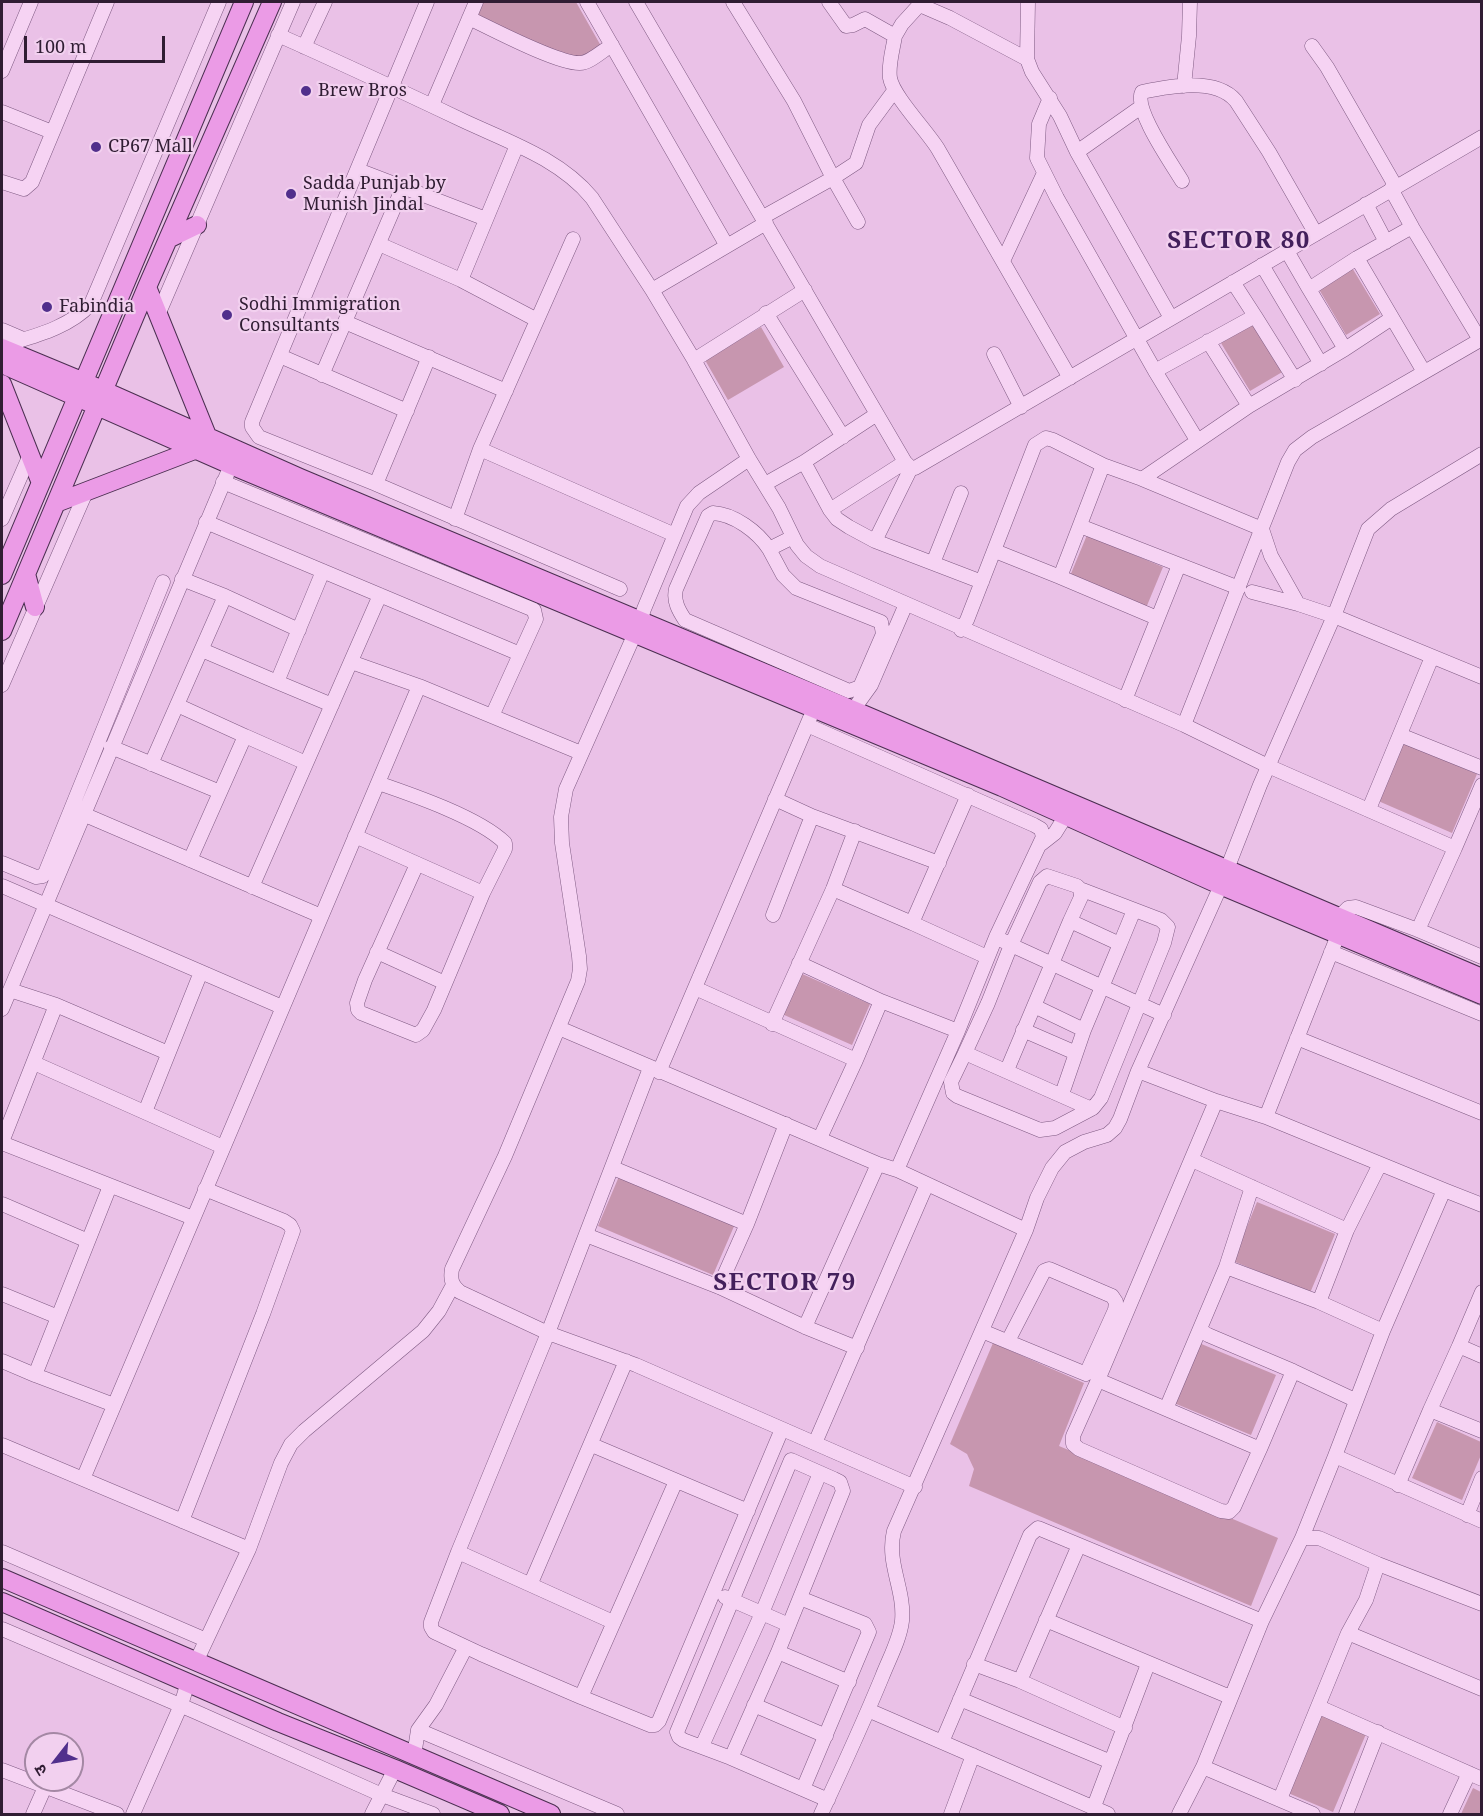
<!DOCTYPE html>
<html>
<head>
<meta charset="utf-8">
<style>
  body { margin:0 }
  #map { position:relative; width:1483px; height:1816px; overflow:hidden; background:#eac1e7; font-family:"Noto Serif","Noto Sans Devanagari",serif }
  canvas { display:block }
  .frame { position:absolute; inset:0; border:3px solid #301d33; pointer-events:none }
  .north { position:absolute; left:24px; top:1732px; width:60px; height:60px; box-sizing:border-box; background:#f2d0ef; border:2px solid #a488a4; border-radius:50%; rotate:239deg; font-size:16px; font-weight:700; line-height:24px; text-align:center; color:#301d33 }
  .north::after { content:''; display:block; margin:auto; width:21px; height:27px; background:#512f8c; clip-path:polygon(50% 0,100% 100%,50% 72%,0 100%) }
  .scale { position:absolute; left:24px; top:36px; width:141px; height:27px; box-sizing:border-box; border:3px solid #301d33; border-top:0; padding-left:8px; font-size:18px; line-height:21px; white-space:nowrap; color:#301d33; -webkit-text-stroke:4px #f2d0ef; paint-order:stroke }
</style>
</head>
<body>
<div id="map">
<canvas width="1483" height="1816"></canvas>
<div class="frame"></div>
<div class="north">उ</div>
<div class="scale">100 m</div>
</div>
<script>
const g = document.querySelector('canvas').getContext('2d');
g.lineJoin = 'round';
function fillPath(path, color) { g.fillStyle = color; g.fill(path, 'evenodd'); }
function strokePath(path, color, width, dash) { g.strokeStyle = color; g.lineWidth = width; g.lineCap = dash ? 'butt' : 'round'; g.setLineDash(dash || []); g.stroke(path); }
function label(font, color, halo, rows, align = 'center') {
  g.font = font + ' "Noto Serif",serif'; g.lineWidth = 4.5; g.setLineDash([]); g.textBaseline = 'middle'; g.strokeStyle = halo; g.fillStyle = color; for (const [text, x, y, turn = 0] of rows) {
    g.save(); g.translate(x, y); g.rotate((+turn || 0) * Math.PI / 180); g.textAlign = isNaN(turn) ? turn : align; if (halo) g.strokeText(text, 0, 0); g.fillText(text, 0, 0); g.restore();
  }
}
const green = new Path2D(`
  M481 2H576L601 46 580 58H571L475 15Z
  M1351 266 1380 314 1346 335 1317 286Z
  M1255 322 1284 371 1250 391 1221 343Z
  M761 327 784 367 728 400 705 360Z
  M1087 535 1163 567 1146 608 1070 576Z
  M1402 741 1477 774 1452 833 1376 800Z
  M800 973 870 1004 852 1045 782 1014Z
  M620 1174 735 1224 713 1275 598 1226Z
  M1257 1202 1335 1234 1310 1293 1233 1261Z
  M993 1343 1084 1383 1059 1446 1278 1538 1251 1606 969 1486 974 1469 967 1454 950 1444Z
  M1199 1343 1276 1375 1251 1435 1174 1403Z
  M1437 1422 1481 1442V1455L1462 1500 1412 1478Z
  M1321 1715 1366 1734 1333 1812 1288 1793Z
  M1473 1788 1481 1792V1814H1461Z`);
const minor = new Path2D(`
  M427 2 252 422V427L259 437 376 484 620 589
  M587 2 727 246
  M636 2 905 462 911 468H915L1482 137
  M733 2 794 101 833 178 763 217
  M829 2 846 26 853 25 865 19 895 36C893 49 888 65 890 78 893 96 927 131 938 149L1070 378
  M1028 2 1027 59 1032 72 1060 116 1077 152
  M920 5 950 18 1027 59
  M469 18C492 29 558 64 580 63 590 63 603 50 612 45
  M278 35C341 63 403 92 464 121 509 142 560 159 592 198L652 290 694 360 749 459 779 508 797 545 806 556 820 566 1184 725 1268 766 1455 848 1482 785
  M895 36 902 24 922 2
  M1312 46 1327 67 1396 187
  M304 47 325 2
  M2 71 31 2
  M1184 86 1189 36 1190 2
  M1050 98 1039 124 1037 158 1057 198 1155 371 1255 316 1295 380
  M432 105 476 2
  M1141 107 1077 152 1171 318
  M2 112 52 132
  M358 170 486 219
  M1182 181C1172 164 1133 109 1142 92 1170 86 1216 77 1236 101L1269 152 1316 234
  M2 182 24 189 32 182 107 2
  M1391 189 1412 227
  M1366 204 1386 242
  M858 222 833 178 856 163 869 125 894 91
  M379 244 461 280 537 320
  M1287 251 1309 289
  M1357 258 1424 372
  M1003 261 1044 173
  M1262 265 1321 364
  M461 280 517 145
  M1233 282 1255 316
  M652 290 766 223
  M766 313 843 437
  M158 315 293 2
  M345 322 506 391
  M2 330 23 339
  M1208 341 1249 406
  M2 346C34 336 67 329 91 304L219 2
  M1345 349 1392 318
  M994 354 1021 407
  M280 356 407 411
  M694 360 805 290
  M1155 371 1197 440
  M322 375 403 187
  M480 449 573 239
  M749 459 699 493 687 506 644 609 640 622 566 789 561 817 562 843 579 956 580 969 578 981 505 1156 452 1269C450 1280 452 1285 460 1292L548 1333 636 1365 915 1487
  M804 462 830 510 837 519 849 527 875 541 982 582
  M1103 465 1060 577 1157 618
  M223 482 534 610 536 619 492 716
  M376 484 429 357
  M765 484 804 462 877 414
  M830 510 905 462
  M2 519 30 455
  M455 519 480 449 675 535
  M206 522 520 654
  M1080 526 1239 588
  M875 541 911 468
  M769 549 783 575 796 588 881 622 883 634 860 687 849 691 685 620C679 611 673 601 676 589L708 516 713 513C734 514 758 532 769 549L793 537
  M995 551 1060 577
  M933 563 961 493
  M323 571 277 682 332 705
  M182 579 225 596
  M1252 592 1298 604 1334 616 1482 677
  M1298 604 1271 556 1262 529 1142 479 1249 406 1345 349 1309 289 1357 258 1412 227 1480 340
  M961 630 967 620 1035 445 1046 438 1053 440 1103 465 1142 479
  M202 650 277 682
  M351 662 419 686
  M2 685 86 492
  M1125 700 1179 565
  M177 705 245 736
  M853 710 871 685 906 604
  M807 725 1034 825 1041 829 1043 837 996 937 958 1031 897 1170
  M1184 725 1288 462 1295 450 1312 437 1480 340 1482 341
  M1400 735 1482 768
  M111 747 220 792
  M151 764 225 596 299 630
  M378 783C413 795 480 818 505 843V849L483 893 434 1010 423 1030 416 1035 361 1013 358 1010 357 1003 365 980 417 864
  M968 795 912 923 987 957
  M775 799 812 816 939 863
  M1369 809 1432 657
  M83 814 321 916
  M355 836 483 893
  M1041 844 1055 833 1065 817
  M1455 848 1418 930 1482 957
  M190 860 245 736 306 763
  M2 863 36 877 43 876 46 871 163 582
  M2 886 282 1007
  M252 887 380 595
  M833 889 912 923
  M1134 910 1120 944 1070 921 1081 897 1080 889 1077 886 1047 876 1040 882 1011 945 1164 1015
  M773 915 812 816
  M1338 918 1348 908 1356 907 1418 930
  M996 937 1011 945 988 1003 965 1053 1087 1107 1093 1108 1101 1098 1164 943 1168 927 1161 920 1080 889
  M377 952 445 983
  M1331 952 1482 1014
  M799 963 881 1001
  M695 988 856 1060 820 1138
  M10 990 56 1005
  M1034 1006 1084 1030
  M2 1009 231 465
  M772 1024 833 889 855 831
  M559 1028 878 1164 897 1170 1026 1230
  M1023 1030 1076 1053
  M1297 1038 1482 1113
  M965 1053 951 1082 953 1093 957 1096 1040 1130 1055 1128 1093 1108
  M856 1060 881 1001 958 1031
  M34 1063 223 1147
  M1007 1070 1070 921
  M1138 1071 1216 1101 1098 1380 1260 1449 1293 1371 1355 1400
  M659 1072 810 718
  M1062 1094 1084 1030 1120 944
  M1216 1101 1266 1117 1444 1190
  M145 1112 201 972
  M1266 1117 1338 935
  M2 1142 56 1005 168 1053
  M2 1143 193 1218
  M1192 1160 1347 1230 1319 1302 1383 1331
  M613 1168 747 1224
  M1252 1187 1226 1267 1319 1302
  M2 1204 88 1241
  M1347 1230 1380 1164
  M586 1235 719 1287 805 1327 857 1348
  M719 1287 747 1224 786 1124
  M2 1294 58 1317
  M805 1327 878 1164
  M1200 1330 1208 1335 1293 1371
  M982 1331 1086 1374 1115 1310 1116 1302 1112 1296 1049 1269 1044 1271 1008 1341
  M1459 1346 1482 1292
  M1482 1356 1459 1346 1430 1410 1482 1431
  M2 1361 35 1375 110 1186
  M35 1375 114 1405
  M1098 1380 1073 1436V1444L1079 1449 1221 1511 1229 1512 1234 1507 1260 1449
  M1166 1409 1226 1267
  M815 1443 927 1184
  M2 1445 249 1549
  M592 1445 748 1511
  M1335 1456 1383 1331 1444 1190 1482 1205
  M83 1479 419 686 581 753
  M676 1481 581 1697 650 1725H655L659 1721 782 1429
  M1398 1485 1430 1410
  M1467 1515 1482 1478
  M182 1521 263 1314 293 1231 290 1225 284 1221 205 1189
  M1302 1538 1335 1456 1482 1521
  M1079 1545 1020 1681 1125 1728
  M2 1552 206 1640
  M458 1552 431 1622V1627L434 1632 481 1654 581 1697
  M531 1583 626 1361
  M725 1597 789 1625
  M800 1598 865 1624 869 1632 803 1789
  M1046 1620 1230 1697
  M613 1622 458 1552 548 1333 650 1068
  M2 1629 196 1712 382 1795 433 1814
  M1348 1633 1482 1689
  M778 1652 849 1682
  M196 1662 249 1549 281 1463 291 1444 304 1431 423 1331 439 1311 453 1285
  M974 1664 1020 1681
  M960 1699 1111 1762
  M754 1705 826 1736
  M1319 1707 1482 1779
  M868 1710 1108 1814
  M418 1730 617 1814
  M942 1742 1030 1535 1038 1528 1262 1621
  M702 1746 762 1613 820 1473
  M414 1756 418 1730 436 1705 466 1647
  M731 1758 683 1740 679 1737 677 1732 791 1460 834 1479 840 1482 843 1491 778 1652 731 1758 828 1800
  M1203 1767 1313 1814
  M2 1770 117 1814
  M1280 1799 1348 1633 1366 1600 1378 1564
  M1093 1809 1148 1664
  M33 1814 45 1787
  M133 1814 181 1705 188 1682
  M372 1814 395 1769
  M821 1814C842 1769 863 1723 882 1677 889 1659 900 1639 902 1621 905 1589 886 1563 894 1531L1026 1230 1037 1198 1052 1168 1065 1152 1084 1142 1107 1135 1115 1128 1120 1119 1138 1071 1218 892 1260 785 1334 616 1368 529 1391 509 1482 454
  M951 1814 973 1755
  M1179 1814 1203 1767 1262 1621 1302 1538H1319L1378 1564 1482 1604
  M1346 1814 1378 1732
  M1450 1814 1469 1773`);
const major = new Path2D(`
  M168 239 197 225
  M147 287 208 438
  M2 348 84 382 300 478 853 710 1482 978
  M2 364 231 465 1002 787 1220 885 1482 995
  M2 384 41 483
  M56 503 197 449
  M26 574 35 607
  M2 575 244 2
  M2 631 147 287 272 2
  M2 1578 551 1814
  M2 1602 278 1722 395 1769 500 1814`);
const markers = [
  [306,91,6,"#512f8c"],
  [96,147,6,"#512f8c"],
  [291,194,6,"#512f8c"],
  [47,307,6,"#512f8c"],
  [227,315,6,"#512f8c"]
];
const poiNames = [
  ["Brew Bros",318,91],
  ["CP67 Mall",108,147],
  ["Sadda Punjab by",303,184],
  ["Munish Jindal",303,205],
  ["Sodhi Immigration",239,305],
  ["Consultants",239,326],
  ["Fabindia",59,307]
];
const districtNames = [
  ["SECTOR 80",1239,241],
  ["SECTOR 79",785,1283]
];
fillPath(green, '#c796af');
strokePath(minor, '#7e5a82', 15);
strokePath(major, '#4a2e50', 20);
strokePath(minor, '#f6d3f3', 14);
strokePath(major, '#eb9be6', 18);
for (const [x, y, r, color] of markers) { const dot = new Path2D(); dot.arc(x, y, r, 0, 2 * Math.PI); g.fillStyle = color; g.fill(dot); strokePath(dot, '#f2d0ef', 2); }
label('18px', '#301d33', '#f2d0ef', poiNames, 'left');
g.letterSpacing = '1.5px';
label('bold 24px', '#43205c', '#f2d0ef', districtNames);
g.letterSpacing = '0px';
</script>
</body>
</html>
